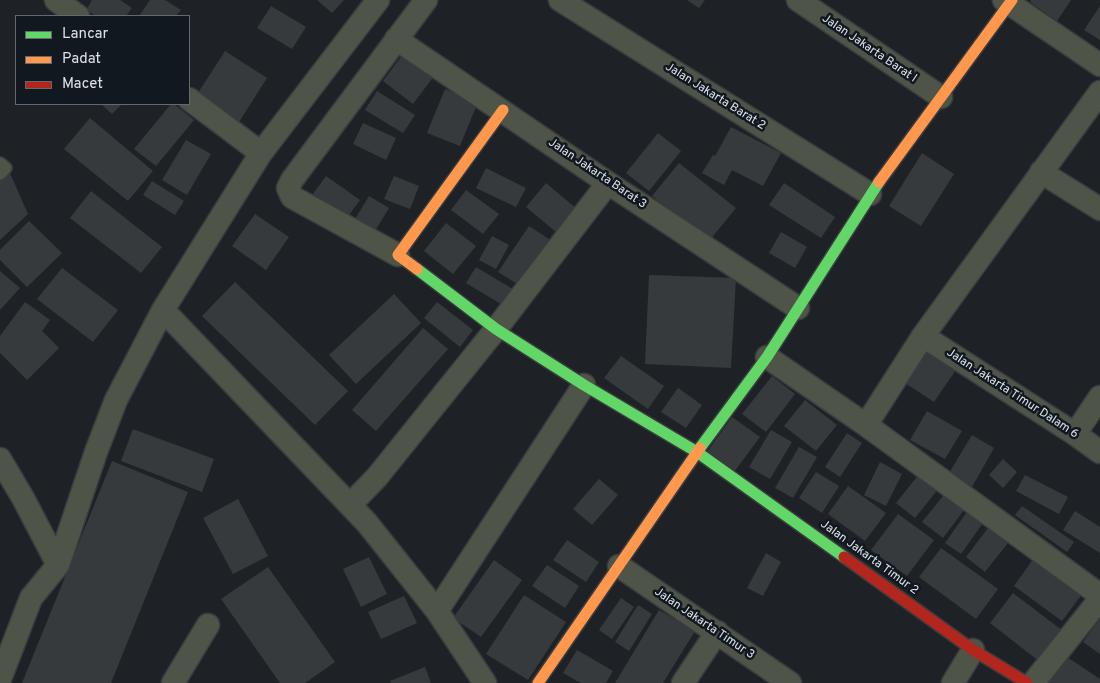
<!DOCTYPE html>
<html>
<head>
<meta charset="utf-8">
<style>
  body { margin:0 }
  #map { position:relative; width:1100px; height:683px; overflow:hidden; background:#1e2226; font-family:Overpass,sans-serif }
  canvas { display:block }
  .legend { position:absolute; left:15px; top:15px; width:175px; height:90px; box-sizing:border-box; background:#111820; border:1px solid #636970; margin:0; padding:6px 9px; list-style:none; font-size:15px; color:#dde2e8 }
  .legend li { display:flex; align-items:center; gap:10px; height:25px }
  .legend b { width:25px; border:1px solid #636970 }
</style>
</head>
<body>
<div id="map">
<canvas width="1100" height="683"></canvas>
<ul class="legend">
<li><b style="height:6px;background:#63d668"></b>Lancar</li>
<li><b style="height:6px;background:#ff974d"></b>Padat</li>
<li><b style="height:6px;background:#b3261e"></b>Macet</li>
</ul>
</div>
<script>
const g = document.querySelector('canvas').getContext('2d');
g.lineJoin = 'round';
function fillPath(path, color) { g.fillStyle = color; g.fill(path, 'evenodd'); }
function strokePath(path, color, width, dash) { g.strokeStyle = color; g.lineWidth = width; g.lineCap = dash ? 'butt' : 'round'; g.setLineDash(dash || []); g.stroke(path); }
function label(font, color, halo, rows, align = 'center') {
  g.font = font + ' Overpass,sans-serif'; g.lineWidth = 5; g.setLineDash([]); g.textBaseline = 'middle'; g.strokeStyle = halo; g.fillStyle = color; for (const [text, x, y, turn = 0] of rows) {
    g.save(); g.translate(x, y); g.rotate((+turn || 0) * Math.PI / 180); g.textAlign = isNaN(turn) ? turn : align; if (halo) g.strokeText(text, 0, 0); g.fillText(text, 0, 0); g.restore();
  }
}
const building = new Path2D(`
  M92 0H120L132 8 126 16H96L86 10Z
  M150 0H165L181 10 176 16H139Z
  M317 0H344L332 13Z
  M687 0H705L699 8Z
  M1031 0H1071L1057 21 1030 2Z
  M271 6 306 27 292 49 257 28Z
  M1100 6V40L1084 30Z
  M225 51 267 78 239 122 196 96Z
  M403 54 434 76 413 104 383 81Z
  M445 89 478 102 460 146 427 133Z
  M377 91 415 115 403 133 365 110Z
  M101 104H122L112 114Z
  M171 104H174L194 120 156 166 134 149Z
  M90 118 153 171 128 201 64 149Z
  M363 123 396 138 386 160 353 144Z
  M731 127 781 153 763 186 732 170 724 185 702 173 713 155 715 156Z
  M658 133 681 151 649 191 626 173Z
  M186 140 211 154 187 195 162 180Z
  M922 153 954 174 921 226 889 206Z
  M679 163 736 208 709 241 652 196Z
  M486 168 526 188 516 207 476 188Z
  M9 171 28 214 0 240V179Z
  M326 176 360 200 347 218 313 194Z
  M394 176 419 186 410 209 384 199Z
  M152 181 184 201 175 215 143 195Z
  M546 183 577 209 556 232 526 207Z
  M784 183 835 217 821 238 769 205Z
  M466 190 499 214 483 234 451 210Z
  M91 191 162 247 141 273 70 218Z
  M369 196 389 208 372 236 352 224Z
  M255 214 289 237 266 270 232 246Z
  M29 221 62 253 27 287 0 260V250Z
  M446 223 476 246 453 274 424 251Z
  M529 226 552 241 522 287 498 272Z
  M781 232 807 247 795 268 769 253Z
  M492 236 509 245 496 269 479 260Z
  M476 267 516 291 506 307 466 283Z
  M62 268 118 310 93 342 37 299Z
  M0 271 20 288 0 310Z
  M649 275 736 278 731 368 645 364Z
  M235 282 348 391 315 425 202 316Z
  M394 294 421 323 356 384 329 355Z
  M25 302 50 320 42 331 59 348 27 380 0 353V336Z
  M437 302 473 330 460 347 424 318Z
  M423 328 448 349 376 431 352 410Z
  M930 348 958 367 934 402 905 383Z
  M621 356 664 386 648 409 604 378Z
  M772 376 795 394 766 432 742 414Z
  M678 388 702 405 686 428 661 412Z
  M805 400 837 425 816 451 784 426Z
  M927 411 962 431 945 459 910 440Z
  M732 417 760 437 734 472 707 452Z
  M133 429 214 459 202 492 121 461Z
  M771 430 792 442 770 479 749 467Z
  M847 433 862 443 840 477 825 467Z
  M972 435 994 448 972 487 949 473Z
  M799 447 817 457 793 498 775 488Z
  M1003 459 1017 472 1003 488 989 475Z
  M112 461 188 492 111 683H22Z
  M880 462 902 474 886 506 864 495Z
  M816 472 839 486 822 513 799 498Z
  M920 473 939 488 915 518 896 503Z
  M1025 475 1068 497 1059 514 1016 491Z
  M599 479 618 495 592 525 573 509Z
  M848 486 886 513 865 541 828 514Z
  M947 491 967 506 943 538 922 522Z
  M238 499 268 556 233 574 203 518Z
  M1022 506 1074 542 1067 552 1015 515Z
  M969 509 985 520 961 554 945 543Z
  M1075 511 1100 527V553L1063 530Z
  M898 514 934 540 907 576 871 550Z
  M991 524 1011 539 985 572 966 557Z
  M567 540 599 562 586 582 553 560Z
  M941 548 998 589 976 619 919 577Z
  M766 553 781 562 763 596 747 588Z
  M369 557 387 594 361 607 343 569Z
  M1034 558 1083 593 1062 621 1014 586Z
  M494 560 522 580 481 637 453 618Z
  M547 565 579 586 565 608 532 586Z
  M268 567 335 662 305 683H280L221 599Z
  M1013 593 1063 631 1040 662 990 623Z
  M524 595 566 622 528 680 486 654Z
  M404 596 417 623 381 639 368 612Z
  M621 598 634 607 612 639 599 630Z
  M638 605 652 614 629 651 615 642Z
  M659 610 695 631 663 683H615Z
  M1100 618V654L1083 642Z
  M577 650 613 671 606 683H581L563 673Z
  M1064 655 1100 679V683H1045Z
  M425 667 431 683H391L390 681Z`);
const lane = new Path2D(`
  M0 163 6 168 0 174`);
const street = new Path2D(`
  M56 0 78 16
  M560 0 870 194
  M798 0 941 97
  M1004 0 1100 65
  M396 39 608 183 798 308
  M189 99 261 153
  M1041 172 1100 209
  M398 255 292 197 288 188 292 180 426 0
  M163 310 367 523 437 611 485 683
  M923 336 1075 434 1100 452
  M767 357 866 425 1100 595
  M866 425 923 336 1100 92
  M1075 434 1100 397
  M0 459 23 498 58 565
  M350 505 377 477 496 329 608 183
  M619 566 790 683
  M437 611 584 385
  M0 679 31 598 58 565 96 452 116 400 163 310 261 153 378 0
  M173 683 208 625
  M683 683 717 632
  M953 683 973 650
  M1033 683 1100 599`);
const fast = new Path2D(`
  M417 269 496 329 584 385 697 452 844 557
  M700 448 767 357 879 182`);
const slow = new Path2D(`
  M879 182 1012 0
  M417 269 398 255 503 110
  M538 683 700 448`);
const jam = new Path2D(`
  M844 557 973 650 1027 683`);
const streetNames = [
  ["Jalan Jakarta Barat I",869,49,34],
  ["Jalan Jakarta Barat 2",715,97,32],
  ["Jalan Jakarta Barat 3",597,174,34],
  ["Jalan Jakarta Timur Dalam 6",1012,394,33],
  ["Jalan Jakarta Timur 2",869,558,36],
  ["Jalan Jakarta Timur 3",704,624,34]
];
fillPath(building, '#373a3d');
strokePath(lane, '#3a3d40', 14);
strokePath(street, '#3a3d40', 25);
strokePath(fast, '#3a3d40', 14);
strokePath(slow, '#3a3d40', 14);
strokePath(jam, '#3a3d40', 14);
strokePath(lane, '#4e5447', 11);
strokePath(street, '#4e5447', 22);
strokePath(fast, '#63d668', 11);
strokePath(slow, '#ff974d', 11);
strokePath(jam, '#b3261e', 11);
label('12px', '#dde2e8', '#111820', streetNames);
</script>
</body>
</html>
